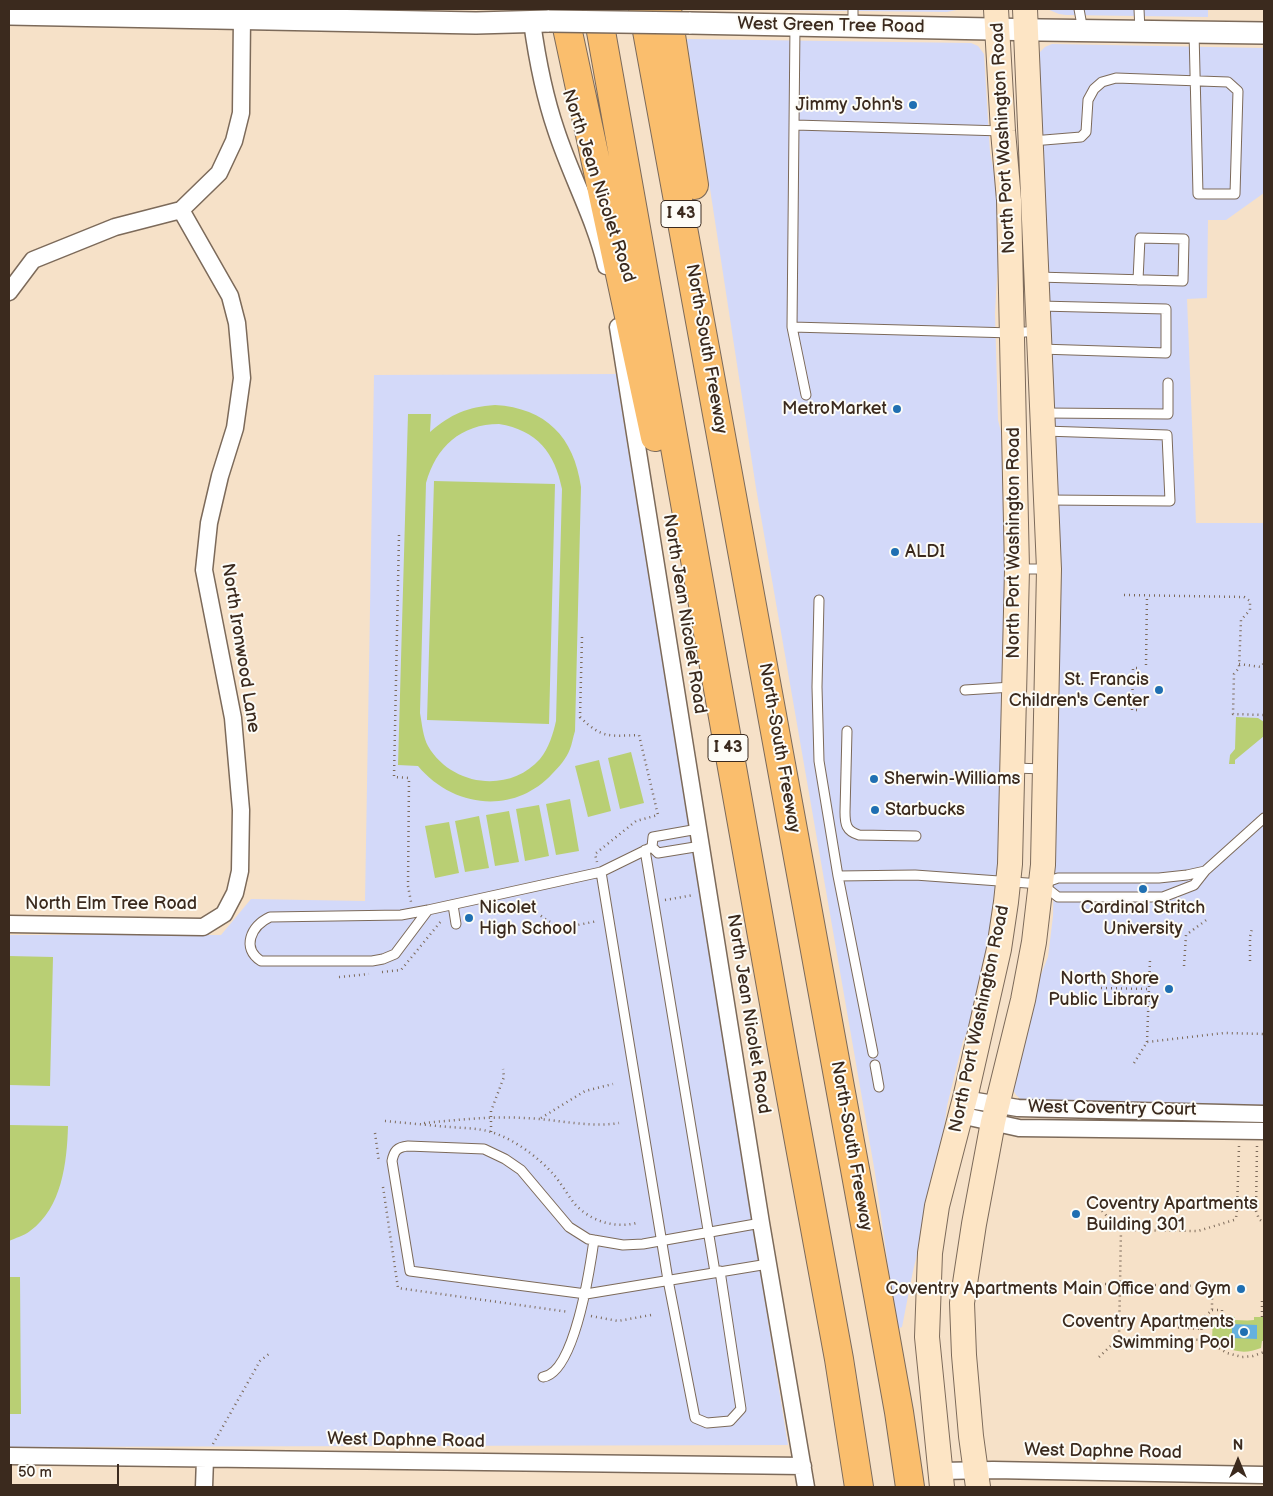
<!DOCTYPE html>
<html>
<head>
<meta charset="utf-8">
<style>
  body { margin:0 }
  #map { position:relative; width:1273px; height:1496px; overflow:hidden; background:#f6e1c8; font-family:"Balsamiq Sans",sans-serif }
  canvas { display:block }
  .frame { position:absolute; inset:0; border:10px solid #3b2a1e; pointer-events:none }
  .north { position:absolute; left:1213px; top:1436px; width:50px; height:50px; -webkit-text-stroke:4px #fdfcf7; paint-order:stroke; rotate:0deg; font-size:14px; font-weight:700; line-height:20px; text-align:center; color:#3b2a1e }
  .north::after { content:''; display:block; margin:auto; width:18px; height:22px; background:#3b2a1e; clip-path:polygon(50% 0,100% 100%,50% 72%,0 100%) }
  .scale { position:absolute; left:10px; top:1464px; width:109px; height:22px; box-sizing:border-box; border:2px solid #3b2a1e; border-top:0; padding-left:6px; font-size:15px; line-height:18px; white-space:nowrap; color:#3b2a1e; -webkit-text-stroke:4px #fdfcf7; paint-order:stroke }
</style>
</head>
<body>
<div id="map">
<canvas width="1273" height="1496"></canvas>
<div class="frame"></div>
<div class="north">N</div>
<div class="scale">50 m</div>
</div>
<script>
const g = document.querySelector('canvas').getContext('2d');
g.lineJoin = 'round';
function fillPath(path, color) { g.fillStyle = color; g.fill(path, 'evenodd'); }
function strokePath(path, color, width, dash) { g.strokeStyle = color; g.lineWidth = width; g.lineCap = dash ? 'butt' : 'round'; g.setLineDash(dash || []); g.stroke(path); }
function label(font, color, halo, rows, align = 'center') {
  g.font = font + ' "Balsamiq Sans",sans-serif'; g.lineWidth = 4; g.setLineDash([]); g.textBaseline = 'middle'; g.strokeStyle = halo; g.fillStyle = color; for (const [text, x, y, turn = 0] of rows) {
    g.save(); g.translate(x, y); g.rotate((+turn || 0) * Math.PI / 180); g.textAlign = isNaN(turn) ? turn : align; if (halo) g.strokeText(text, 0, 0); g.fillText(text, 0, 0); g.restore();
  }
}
const built = new Path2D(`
  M688 9H961L947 12Z
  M1047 9H1208V17L1066 15 1059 14Z
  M687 39 971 43 978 46 984 54 990 152 999 199V242L995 313 998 420 1005 448 1007 490 1001 851 991 948 970 1026 963 1041 947 1106 939 1166 913 1271 902 1327 897 1329 875 1173 756 488Z
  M1052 44 1264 48V193L1226 220H1208L1207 298 1187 299 1196 523H1264V1106L1023 1101 1016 1095 1012 1088 1034 992 1048 957 1053 916 1054 859 1038 54 1045 47Z
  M616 374 788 1445 9 1447V935H221L251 899 365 901 374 375Z`);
const green = new Path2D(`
  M495 405C546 408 574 437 581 487L575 731C573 737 572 744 570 749 566 759 559 767 552 774 514 815 453 808 418 766L398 765 408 414H431L430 432C451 414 467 407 495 405ZM499 424C537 430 555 453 562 489L556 721C553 734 549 748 540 759 509 794 451 786 428 746 423 737 422 724 420 713L426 483C436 447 461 424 499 424Z
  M434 481 555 484 549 724 427 720Z
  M1236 717 1258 718 1264 722V736L1235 760V764H1229L1230 755 1235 749Z
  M631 752 644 803 620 809 608 758Z
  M599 760 611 811 588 817 575 766Z
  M570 799 579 851 556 855 546 804Z
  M539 805 549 856 525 861 516 809Z
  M509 811 519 862 495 866 486 815Z
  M479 816 489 868 465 872 455 821Z
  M449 822 459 873 435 878 425 826Z
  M9 956 53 957 50 1086 9 1085Z
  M9 1125 68 1126C67 1162 62 1208 30 1231 24 1236 15 1238 9 1241Z
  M9 1277H20L21 1414H9Z
  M1213 1316 1235 1317V1320C1241 1320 1247 1321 1254 1320V1317H1264V1341H1262L1261 1348C1248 1353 1238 1353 1225 1347L1224 1340H1212Z`);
const water = new Path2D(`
  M1232 1324 1257 1325V1339L1232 1338Z`);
const path = new Path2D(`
  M399 535 394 777 409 778 408 886 411 902
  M1124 595 1244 597 1250 601V610L1241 620 1239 668 1234 674 1233 714 1264 715
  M582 637 580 717C602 739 610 736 639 735L658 815 636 821 595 854 597 862
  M1239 664 1261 667 1264 663
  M1146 665 1147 595
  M1137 710H1132L1133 668H1137
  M665 900 694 895
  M503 907C514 907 525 906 534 911 542 916 549 923 558 925 571 928 585 923 598 921
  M1250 961V937L1252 928
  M1184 966 1186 935 1209 918
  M382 972 401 970 442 920
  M339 977 369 974
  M1101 988 1149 989
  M1147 1042 1150 960
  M1134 1063 1147 1042 1224 1033 1264 1034
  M541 1118 585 1091 613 1084
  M385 1121C406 1123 428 1125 449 1127 463 1128 478 1128 491 1132 514 1139 538 1157 554 1175 561 1183 567 1194 574 1203 588 1220 614 1229 636 1223
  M424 1123C457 1120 491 1116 524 1118 556 1119 588 1128 619 1123
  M491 1132V1111L504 1077 503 1069
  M375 1133 379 1162
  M1239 1146 1237 1210 1236 1218 1234 1220 1198 1231 1121 1230 1119 1338 1205 1340 1227 1353 1242 1357 1253 1356 1264 1352
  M1257 1146 1256 1211 1259 1219 1264 1223
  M383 1187 398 1288 569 1312
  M1102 1211 1120 1230
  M1100 1284H1120
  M1150 1285 1211 1286
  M1212 1310H1222V1316
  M591 1316 618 1321 651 1315
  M1262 1317V1300H1264
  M1173 1327 1201 1329
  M1201 1340 1202 1319 1212 1310V1286H1219
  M1099 1357 1119 1338
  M213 1444 260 1361 270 1353`);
const service = new Path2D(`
  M1079 9 1083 31
  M1139 9 1140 31
  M795 25 792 327 1013 333 1037 331
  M853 26V9
  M795 125 1003 131
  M1032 141 1081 137 1086 132 1088 100 1094 89 1102 82 1116 78 1228 82 1238 91 1235 194H1198L1194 32
  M1037 277 1183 281 1184 239 1140 238 1138 280
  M1039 306 1166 309V353L1040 349
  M792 327 806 395
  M1044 413 1168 414V383
  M1044 431 1167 435 1170 501 1048 500
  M1017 569H1049
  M819 600 817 687 819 761 838 876 873 1053
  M965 690 1012 687
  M847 731 845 812C845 824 846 831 859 835L916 836
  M1013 768 1045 769
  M698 829 653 837 652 847 658 853 701 846
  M645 850 715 1272
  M601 872 668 1280 695 1418 707 1423 730 1421 741 1409 720 1271
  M838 876 915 875 1041 884 1058 878H1159L1187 875 1205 871
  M1044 886 1058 897H1163L1194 885 1205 871 1264 818
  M453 905 456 924
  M428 910 395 954 383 959 372 961H261C241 948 251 926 270 917L401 915 428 910 601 872 652 847
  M875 1065 879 1087
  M761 1223 643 1244 623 1245 588 1239 569 1227 521 1170 505 1159 484 1149 408 1146C397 1147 394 1151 392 1161L410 1271 586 1294 768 1264
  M543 1377C575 1373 590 1268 594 1240`);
const minor = new Path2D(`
  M532 22C537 58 544 95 556 130 571 176 595 219 606 266
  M9 292 33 260 115 227 181 210 219 173 234 141 241 113 242 17
  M618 327 761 1223 806 1487
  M9 924 203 927 224 914 235 893 240 871 241 810 233 718 204 570 209 523 220 476 235 428 242 378 237 323 230 296 181 210
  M964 1099 1018 1108 1264 1114
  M960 1115 1019 1128 1264 1131
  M9 1456 803 1466
  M940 1471 993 1470 1264 1475
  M204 1487 205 1459`);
const tertiary = new Path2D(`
  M9 14 476 23 549 21
  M689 23 1041 30 1264 33`);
const secondary = new Path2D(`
  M942 1487 927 1337 930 1253 937 1206 966 1094 999 949 1006 902 1010 864 1017 569 1009 200 1003 131 996 9
  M978 1487 971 1436 964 1355 962 1303 974 1224 993 1122 1023 1000 1034 942 1043 865 1049 569 1025 9`);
const motorway = new Path2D(`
  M563 9 655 437
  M597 9 785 1065 839 1359 859 1487
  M643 9 878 1295 899 1412 910 1487
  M667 9 694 185`);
const tertiaryBridge = new Path2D(`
  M549 21 689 23`);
const markers = [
  [913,105,5,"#1f6fb2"],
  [897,409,5,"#1f6fb2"],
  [895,552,5,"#1f6fb2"],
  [1159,690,5,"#1f6fb2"],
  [874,779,5,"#1f6fb2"],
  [875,810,5,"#1f6fb2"],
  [1143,889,5,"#1f6fb2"],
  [469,918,5,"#1f6fb2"],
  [1169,989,5,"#1f6fb2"],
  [1076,1214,5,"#1f6fb2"],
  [1241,1289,5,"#1f6fb2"],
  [1244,1332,5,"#1f6fb2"]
];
const shields = [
  [681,214,40],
  [728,748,40]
];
const shieldNames = [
  ["I 43",681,214],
  ["I 43",728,748]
];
const streetNames = [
  ["West Green Tree Road",831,26,1],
  ["North Port Washington Road",1004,138,-93],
  ["North Jean Nicolet Road",598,186,72],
  ["North-South Freeway",706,349,80],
  ["North Port Washington Road",1014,543,-90],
  ["North Jean Nicolet Road",684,614,81],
  ["North Ironwood Lane",240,648,81],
  ["North-South Freeway",779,748,80],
  ["North Elm Tree Road",111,904],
  ["North Jean Nicolet Road",748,1014,81],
  ["North Port Washington Road",980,1019,-78],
  ["West Coventry Court",1112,1109,1],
  ["North-South Freeway",851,1146,80],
  ["West Daphne Road",406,1441,1],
  ["West Daphne Road",1103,1452,1]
];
const poiNames = [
  ["Jimmy John's",903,105],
  ["MetroMarket",887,409],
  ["ALDI",905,552,"left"],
  ["St. Francis",1149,680],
  ["Children's Center",1149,701],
  ["Sherwin-Williams",884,779,"left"],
  ["Starbucks",885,810,"left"],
  ["Nicolet",479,908,"left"],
  ["High School",479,929,"left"],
  ["Cardinal Stritch",1143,908,"center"],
  ["University",1143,929,"center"],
  ["North Shore",1159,979],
  ["Public Library",1159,1000],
  ["Coventry Apartments",1086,1204,"left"],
  ["Building 301",1086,1225,"left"],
  ["Coventry Apartments Main Office and Gym",1231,1289],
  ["Coventry Apartments",1234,1322],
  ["Swimming Pool",1234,1343]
];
fillPath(built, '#d3d9f9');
fillPath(green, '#b9cf74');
fillPath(water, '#66b1df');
strokePath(service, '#7c6a5a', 11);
strokePath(minor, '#7c6a5a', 19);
strokePath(tertiary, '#7c6a5a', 24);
strokePath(secondary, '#7c6a5a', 26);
strokePath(motorway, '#7c6a5a', 30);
strokePath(path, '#7c6a5a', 2.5, [1, 4]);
strokePath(service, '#fff', 9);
strokePath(minor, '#fff', 16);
strokePath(tertiary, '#fff', 21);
strokePath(secondary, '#fde5c5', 24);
strokePath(motorway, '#fabe6d', 28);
strokePath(tertiaryBridge, '#7c6a5a', 24, []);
strokePath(tertiaryBridge, '#fff', 21);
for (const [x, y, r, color] of markers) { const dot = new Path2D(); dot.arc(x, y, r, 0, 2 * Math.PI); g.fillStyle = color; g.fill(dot); strokePath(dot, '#fdfcf7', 2); }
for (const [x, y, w] of shields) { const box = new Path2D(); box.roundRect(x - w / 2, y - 13.5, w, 27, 4); g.fillStyle = '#fdfcf7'; g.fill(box); strokePath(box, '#3b2a1e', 1); }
label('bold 16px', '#3b2a1e', null, shieldNames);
label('18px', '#3b2a1e', '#fdfcf7', streetNames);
label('18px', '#3b2a1e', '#fdfcf7', poiNames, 'right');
</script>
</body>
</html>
